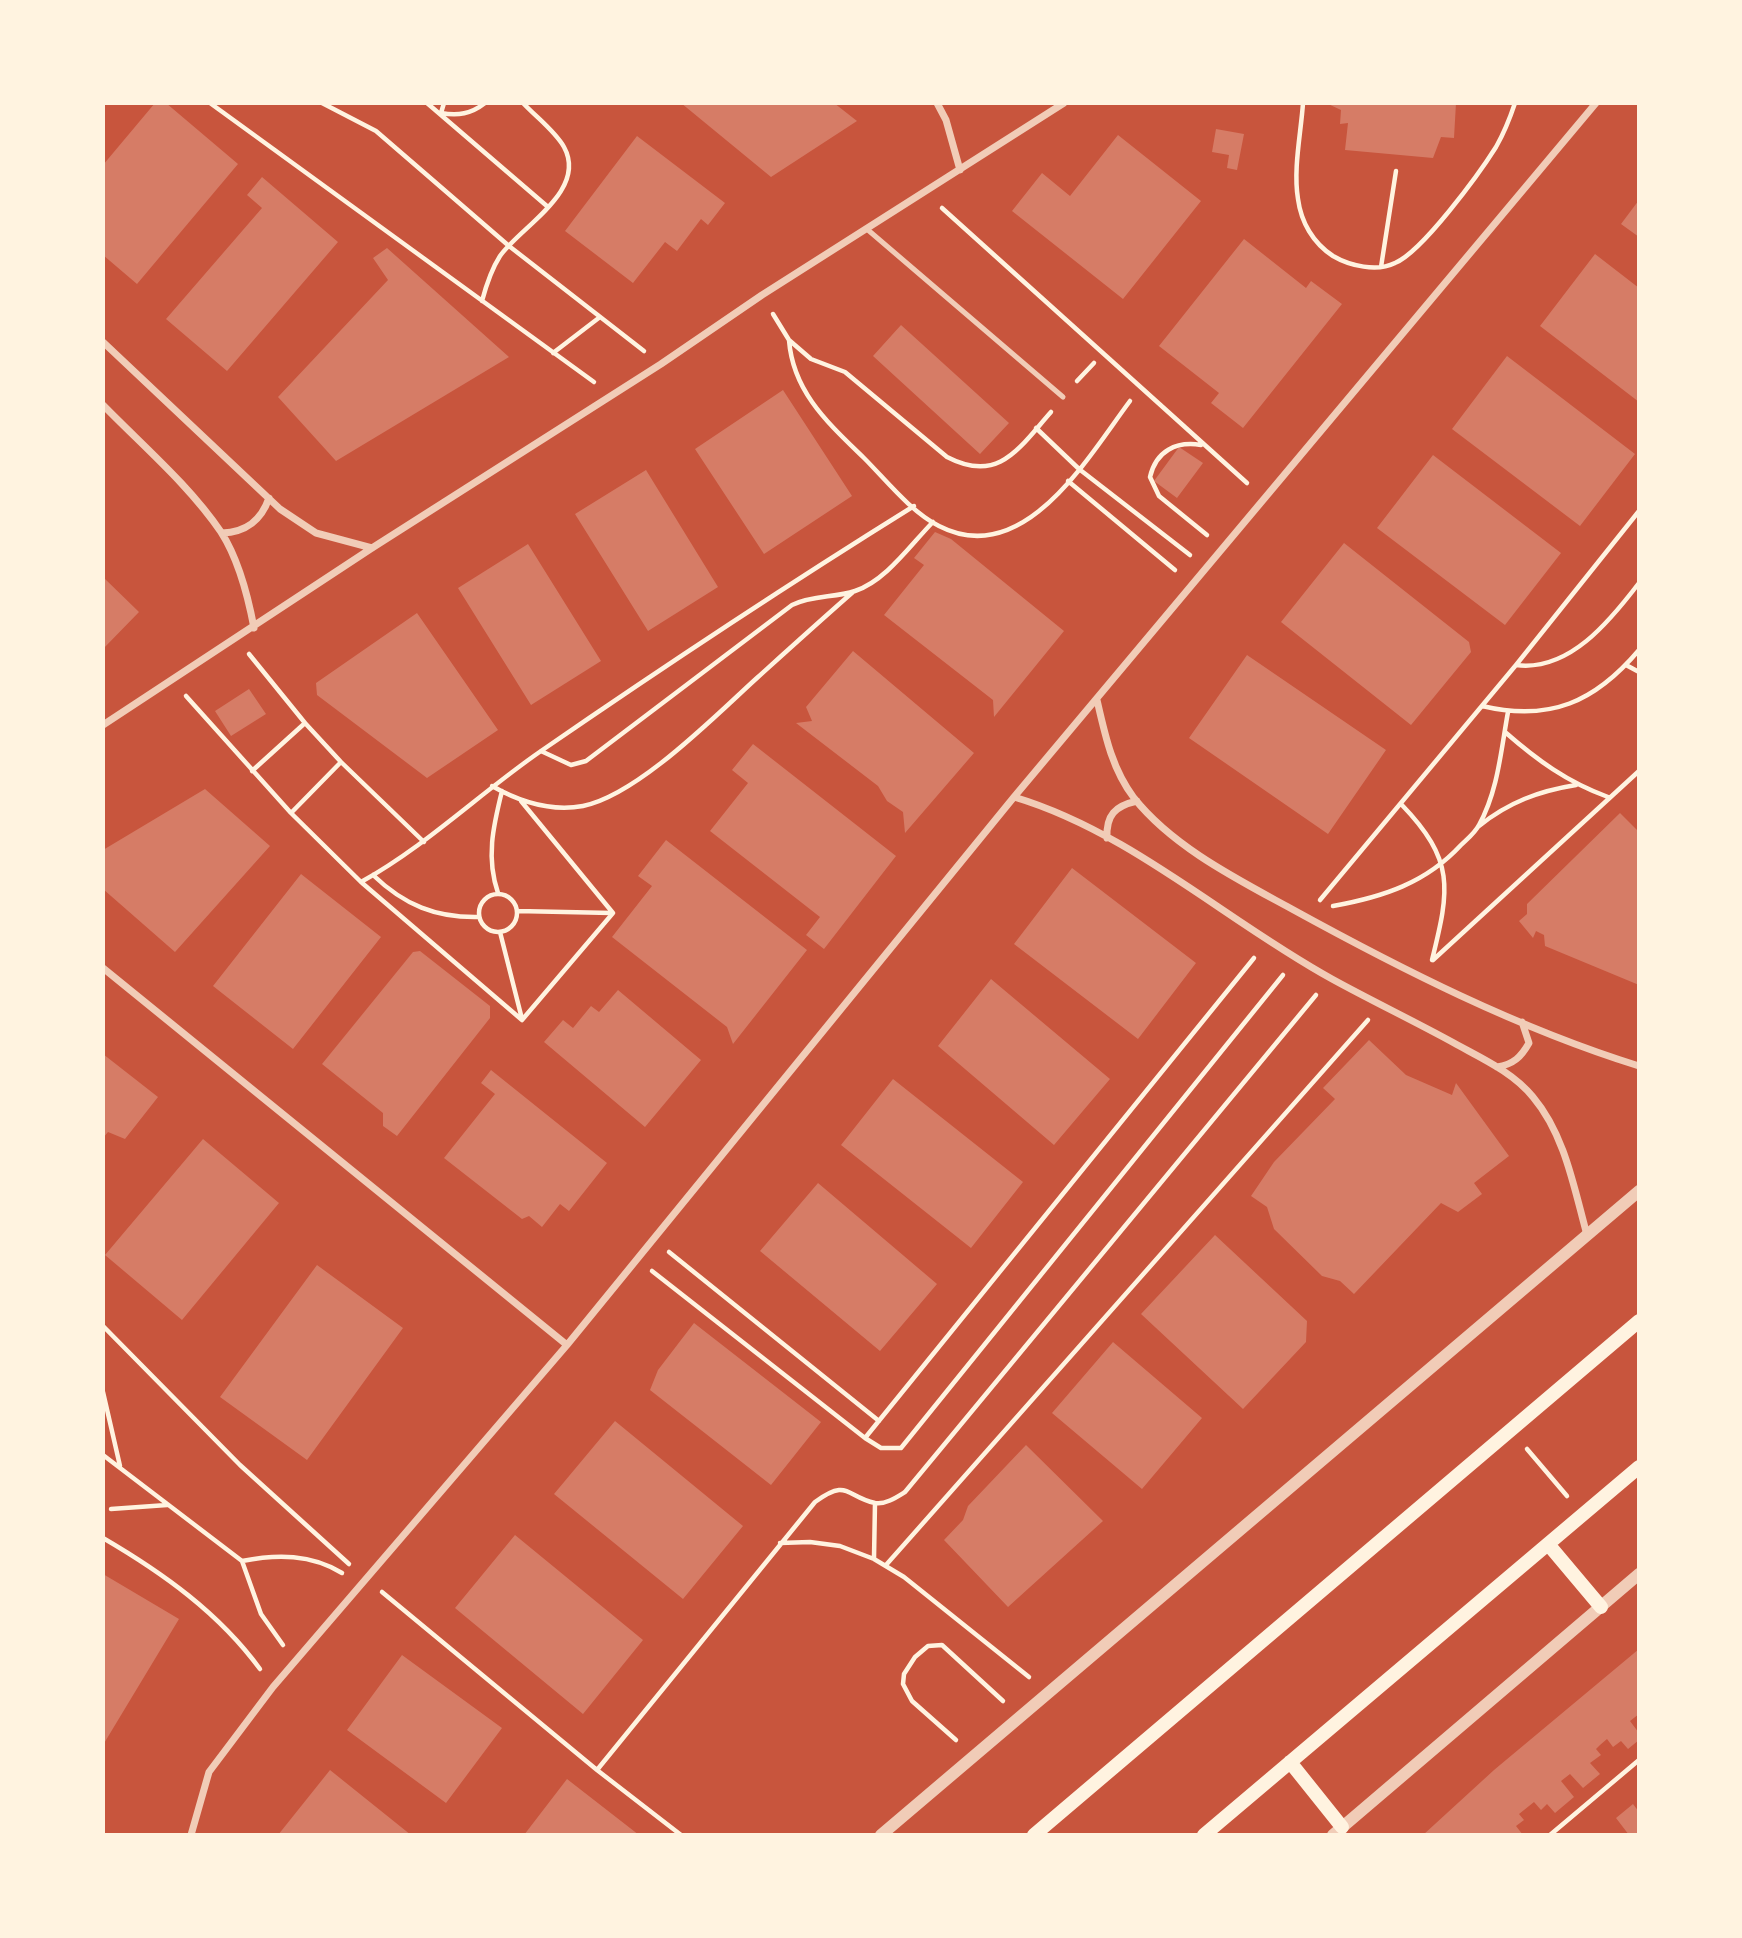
<!DOCTYPE html>
<html>
<head>
<meta charset="utf-8">
<style>
  body { margin:0 }
  #map { position:relative; width:1742px; height:1938px; overflow:hidden; background:#c8553d; font-family:"PT Sans Narrow",sans-serif }
  canvas { display:block }
  .frame { position:absolute; inset:0; border:105px solid #fff3e0; pointer-events:none }
</style>
</head>
<body>
<div id="map">
<canvas width="1742" height="1938"></canvas>
<div class="frame"></div>
</div>
<script>
const g = document.querySelector('canvas').getContext('2d');
g.lineJoin = 'round';
function fillPath(path, color) { g.fillStyle = color; g.fill(path, 'evenodd'); }
function strokePath(path, color, width, dash) { g.strokeStyle = color; g.lineWidth = width; g.lineCap = dash ? 'butt' : 'round'; g.setLineDash(dash || []); g.stroke(path); }
const building = new Path2D(`
  M155 103H166L238 164 137 284 103 255V165Z
  M681 103H834L857 121 771 177Z
  M1326 103H1456L1454 138 1441 137 1433 158 1345 150 1348 123 1340 124 1341 110Z
  M1216 129 1244 134 1237 170 1227 168 1229 155 1212 152Z
  M1118 135 1201 201 1123 299 1012 211 1042 173 1070 196Z
  M637 136 725 203 708 225 701 219 677 251 665 242 633 283 565 231Z
  M262 177 338 242 227 371 166 319 262 208 247 195Z
  M1639 200V237L1621 224Z
  M1244 239 1306 288 1311 281 1342 304 1243 428 1211 403 1219 393 1159 346Z
  M387 248 509 357 336 461 278 397 388 280 373 258Z
  M1595 254 1639 288V402L1540 326Z
  M901 325 1009 423 980 454 873 356Z
  M1507 356 1635 454 1580 526 1452 429Z
  M783 390 852 496 764 554 695 449Z
  M1179 447 1203 463 1177 498 1154 481Z
  M1433 455 1561 553 1505 625 1377 528Z
  M646 470 718 587 648 631 575 514Z
  M935 532 951 539 1064 631 994 717 993 700 884 615 924 565 914 558Z
  M1344 543 1469 642 1471 652 1411 725 1281 622Z
  M528 544 601 661 531 705 458 588Z
  M103 577 139 612 103 649Z
  M417 613 498 730 427 778 317 695 316 683Z
  M853 651 974 753 905 833 903 812 887 801 878 786 796 723 812 721 806 707Z
  M1247 655 1386 750 1328 834 1189 738Z
  M249 689 266 714 231 736 215 711Z
  M753 744 896 856 824 949 806 935 820 917 710 831 748 783 732 770Z
  M205 789 270 846 175 952 103 889V850Z
  M1620 813 1639 832V985L1545 946 1544 935 1536 931 1533 938 1519 921 1527 914V904Z
  M666 840 807 950 733 1044 727 1027 612 937 652 886 638 876Z
  M1072 868 1196 963 1138 1039 1014 944Z
  M301 874 381 937 293 1049 213 986Z
  M420 951 490 1006V1018L397 1136 383 1126V1113L322 1064 413 952Z
  M991 979 1110 1079 1054 1145 938 1046Z
  M618 990 701 1060 645 1127 544 1042 563 1020 573 1028 591 1006 599 1012Z
  M1369 1040 1406 1075 1452 1095 1456 1083 1509 1156 1474 1183 1482 1194 1458 1212 1441 1203 1354 1294 1340 1281 1322 1276 1274 1229 1267 1207 1251 1196 1274 1162 1335 1099 1323 1088Z
  M103 1054 158 1097 125 1139 108 1132 103 1138Z
  M491 1070 607 1163 569 1211 560 1204 542 1227 529 1216 522 1219 444 1158 495 1094 481 1083Z
  M893 1079 1023 1182 971 1248 841 1145Z
  M203 1139 279 1203 182 1320 105 1255Z
  M818 1183 937 1284 880 1351 760 1251Z
  M1215 1235 1307 1321 1306 1342 1243 1409 1141 1314Z
  M317 1265 403 1328 307 1460 220 1397Z
  M694 1323 821 1422 771 1485 650 1390 658 1370Z
  M1113 1342 1202 1418 1142 1489 1052 1413Z
  M615 1421 743 1526 683 1599 554 1494Z
  M1026 1445 1103 1521 1008 1607 944 1540 963 1520 968 1506Z
  M515 1535 643 1640 583 1714 455 1608Z
  M103 1574 179 1619 103 1745Z
  M1639 1649V1714L1630 1721 1639 1733V1740L1628 1749 1621 1741 1613 1747 1607 1739 1600 1745 1596 1749 1601 1755 1590 1763 1600 1774 1583 1788 1570 1774 1561 1781 1574 1797 1555 1813 1547 1804 1541 1810 1534 1802 1519 1814 1524 1820 1516 1826 1523 1835H1423L1494 1770Z
  M402 1655 502 1728 446 1803 347 1730Z
  M330 1770 411 1835H278Z
  M567 1779 639 1835H524Z
  M1633 1804 1639 1812V1835H1629L1616 1818Z`);
const path = new Path2D(`
  M210 103 594 382
  M322 103 376 131 509 246 644 351
  M427 103 548 207
  M444 103 441 113C458 116 471 114 485 103
  M1303 103C1301 133 1293 169 1298 199 1301 222 1313 243 1333 256 1350 266 1377 272 1395 263 1422 252 1479 174 1496 147 1504 133 1510 118 1515 103
  M942 208 1247 483
  M1381 267 1396 171
  M482 301C486 286 491 270 500 256 520 227 588 191 564 147 555 131 536 117 523 103
  M773 314 789 340 811 359 845 372 947 457C999 484 1019 448 1051 412
  M789 340C793 392 828 423 864 458 886 480 911 512 939 526 1024 570 1088 457 1130 401
  M553 353 600 317
  M1077 381 1094 363
  M1036 428 1079 469 1190 555
  M1201 445C1176 441 1156 451 1150 477L1159 496 1207 535
  M1068 481 1175 570
  M249 654 305 723 252 771
  M1516 665C1569 672 1610 621 1639 583
  M1626 665 1639 672
  M186 696 291 813 361 882 522 1020 613 913
  M1482 706C1550 722 1595 702 1639 650
  M305 723 341 762 424 842
  M1505 732C1537 760 1567 782 1608 797
  M541 751 571 765 586 761 792 605C813 595 834 598 855 591 886 581 911 544 933 522
  M492 786C520 802 550 812 583 806 638 795 716 715 758 677 789 649 821 620 853 592
  M521 801 613 913
  M1401 804C1455 860 1450 888 1432 960
  M291 813 341 762
  M1479 826C1509 802 1539 791 1576 785
  M373 875C404 905 436 918 479 917
  M361 882C426 846 480 793 541 751 663 667 787 585 914 506
  M498 893C486 858 493 827 502 791
  M479 913a19 19 0 1 1 38 0a19 19 0 1 1-38 0Z
  M1320 900 1516 665 1639 511
  M1333 906C1383 897 1426 883 1461 845 1467 839 1475 833 1479 825 1498 791 1501 750 1508 712
  M517 911 612 913
  M500 932 522 1019
  M1433 960 1639 771
  M669 1252 879 1421
  M652 1271 865 1438 881 1448H901L1283 975
  M103 1326 240 1465 349 1564
  M103 1392 120 1466
  M865 1438 1254 958
  M1527 1449 1567 1496
  M103 1455 242 1561 261 1614 283 1645
  M111 1509 167 1505
  M103 1538C163 1573 219 1613 260 1669
  M780 1543 810 1542 840 1546 874 1559 904 1577 1029 1677
  M874 1558 875 1503
  M242 1561C277 1554 311 1554 342 1573
  M886 1565 1368 1020
  M382 1592 597 1770 681 1835
  M956 1740 912 1701 903 1684 904 1674 915 1657 928 1646 942 1645 1003 1701
  M597 1770 815 1502C848 1478 845 1496 875 1503 885 1505 897 1497 905 1492L1316 995
  M1550 1835 1639 1760`);
const service = new Path2D(`
  M868 230 1063 397`);
const minor = new Path2D(`
  M937 103 946 120 960 170
  M103 342 280 509 316 533 372 548
  M103 405C143 446 189 485 221 532 239 560 248 596 254 628
  M222 533C246 532 261 521 269 498
  M1097 700C1105 735 1112 769 1134 798 1173 847 1237 879 1290 908 1401 969 1517 1028 1639 1066
  M103 725 372 548 661 364 762 295 1064 103
  M1014 797C1131 832 1226 921 1332 979 1372 1001 1414 1021 1454 1043 1481 1058 1513 1072 1533 1097 1565 1135 1574 1188 1587 1235
  M1107 838C1106 815 1115 806 1137 801
  M103 968 567 1345
  M1497 1067C1514 1064 1521 1057 1529 1043L1522 1022
  M191 1835 209 1772 273 1687 567 1345 1014 797 1596 103`);
const tertiary = new Path2D(`
  M881 1835 1639 1191
  M1333 1835 1639 1574`);
const secondary = new Path2D(`
  M1548 1544 1601 1607
  M1290 1762 1342 1827
  M1034 1835 1639 1321
  M1204 1835 1639 1467`);
fillPath(building, '#d67c66');
strokePath(path, '#fff3e0', 4.5);
strokePath(service, '#f1ccb7', 5);
strokePath(minor, '#f1ccb7', 7);
strokePath(tertiary, '#f1ccb7', 12);
strokePath(secondary, '#fff3e0', 14);
</script>
</body>
</html>
